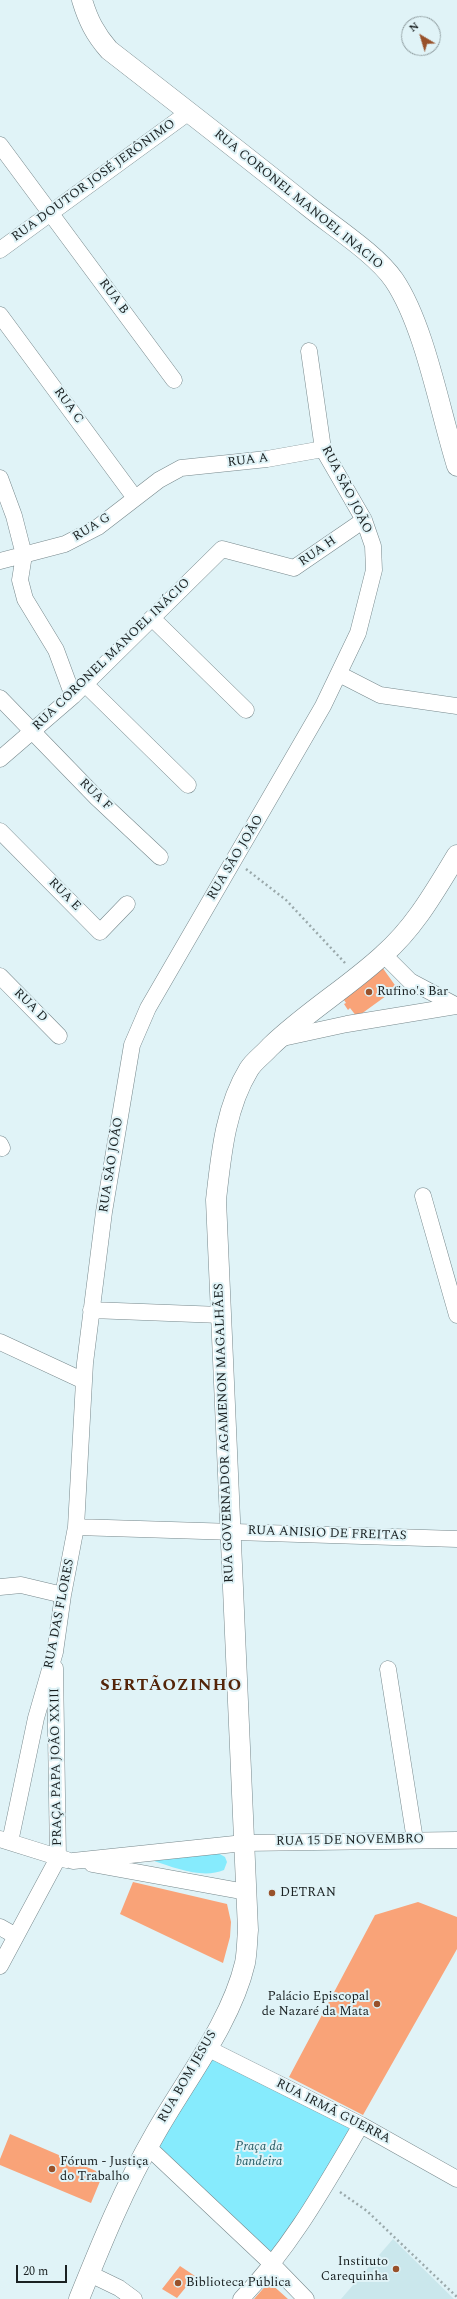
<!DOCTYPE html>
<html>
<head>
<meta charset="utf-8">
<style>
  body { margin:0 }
  #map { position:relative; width:457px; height:2299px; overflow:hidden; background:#e0f3f7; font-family:Spectral,serif }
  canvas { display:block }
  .north { position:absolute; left:401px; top:16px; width:40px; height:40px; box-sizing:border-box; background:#e0f3f7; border:1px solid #919fa2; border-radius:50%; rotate:322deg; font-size:11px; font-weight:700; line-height:16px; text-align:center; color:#1a2122 }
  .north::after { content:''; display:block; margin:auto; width:14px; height:18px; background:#98512a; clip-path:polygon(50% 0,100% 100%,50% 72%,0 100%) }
  .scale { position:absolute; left:16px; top:2265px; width:51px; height:18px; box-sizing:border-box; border:2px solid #1a2122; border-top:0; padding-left:5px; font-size:12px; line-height:14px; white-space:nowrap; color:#1a2122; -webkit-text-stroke:3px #e0f3f7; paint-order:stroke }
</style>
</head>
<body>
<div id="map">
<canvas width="457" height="2299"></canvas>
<div class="north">N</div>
<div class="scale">20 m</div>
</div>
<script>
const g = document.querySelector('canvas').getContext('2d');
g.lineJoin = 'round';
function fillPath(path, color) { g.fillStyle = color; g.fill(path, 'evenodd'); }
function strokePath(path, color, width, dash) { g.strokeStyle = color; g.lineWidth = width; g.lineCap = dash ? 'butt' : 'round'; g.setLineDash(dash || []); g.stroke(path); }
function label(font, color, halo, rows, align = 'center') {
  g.font = font + ' Spectral,serif'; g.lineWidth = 4; g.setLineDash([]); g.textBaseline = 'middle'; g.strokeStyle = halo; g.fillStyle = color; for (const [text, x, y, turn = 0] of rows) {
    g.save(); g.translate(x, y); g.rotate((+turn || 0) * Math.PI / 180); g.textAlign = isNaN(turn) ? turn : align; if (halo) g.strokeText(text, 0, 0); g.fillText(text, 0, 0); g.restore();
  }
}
const built = new Path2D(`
  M393 2239 454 2299H341Z`);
const green = new Path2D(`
  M218 1853 225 1857 227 1862 224 1870C203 1879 175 1868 154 1861V1856Z
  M207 2048 361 2125 272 2264 148 2147Z`);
const building = new Path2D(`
  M382 967 397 988 357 1017 350 1008 348 1010 344 1004 346 1003 342 997Z
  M133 1882 227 1904 231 1922 230 1937 223 1963 120 1914Z
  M418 1902 457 1917V1949L363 2115 289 2077 375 1915Z
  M10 2134 103 2174 91 2203 0 2165V2159Z
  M180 2266 195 2276 177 2298 162 2289Z
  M269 2282 288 2299H254Z`);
const path = new Path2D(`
  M246 869 286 900 345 963
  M340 2192 367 2211 457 2297`);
const minor = new Path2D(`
  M0 145 174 380
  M0 250 189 112
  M0 315 135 498
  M0 478 14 516 24 555 20 580 25 599 56 650 73 696
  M0 561 65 544 98 527 159 480 181 468 267 459 323 449
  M152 618 246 710
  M339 674 380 695 457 706
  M85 684 188 785
  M0 698 97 798 160 857
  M0 759 73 696 222 549 294 568 364 520
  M0 831 100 932 127 904
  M384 955 410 981 457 1006
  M0 976 59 1036
  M278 1039 347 1024 457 1006
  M0 1144 2 1148
  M423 1196 457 1315
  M91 1310 221 1315
  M0 1342 84 1381
  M76 1527 457 1539
  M0 1587 21 1585 63 1595
  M388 1669 415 1840
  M0 1839 67 1860
  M10 1842 36 1718 55 1652 63 1595 76 1527 85 1363 104 1212 132 1045 148 1008 323 706 358 633 374 570 373 546 364 520 323 449 309 351
  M73 1861 244 1843 457 1840
  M92 1864 246 1892
  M0 1927 16 1936
  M0 1966 58 1858 55 1668
  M207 2048 361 2125 457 2179
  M148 2147 272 2264 306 2299
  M90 2274 119 2288 134 2299
  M241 2299C291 2248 325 2186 361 2125`);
const tertiary = new Path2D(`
  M82 0C88 20 95 34 109 50 176 102 243 154 309 207 335 228 376 254 394 280 425 326 440 412 457 466
  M79 2299C102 2242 124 2188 155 2134 184 2082 231 2023 245 1963 247 1953 247 1941 248 1930L216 1200C221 1156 225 1108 249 1069 254 1061 264 1054 270 1047 305 1013 347 988 383 955 415 927 435 891 457 855`);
const markers = [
  [369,992,4,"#98512a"],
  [272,1893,4,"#98512a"],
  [377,2004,4,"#98512a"],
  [52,2169,4,"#98512a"],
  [396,2269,4,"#98512a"],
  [178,2283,4,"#98512a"]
];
const streetNames = [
  ["RUA DOUTOR JOSÉ JERÔNIMO",94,181,-36],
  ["RUA CORONEL MANOEL INACIO",298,200,39],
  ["RUA B",113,297,53],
  ["RUA C",68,406,54],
  ["RUA A",248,461,-7],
  ["RUA SÃO JOÃO",346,490,63],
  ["RUA G",92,528,-32],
  ["RUA H",318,552,-35],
  ["RUA CORONEL MANOEL INÁCIO",112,655,-44],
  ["RUA F",95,795,44],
  ["RUA SÃO JOÃO",236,858,-59],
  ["RUA E",64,895,45],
  ["RUA D",30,1006,45],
  ["RUA SÃO JOÃO",112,1165,-81],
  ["RUA GOVERNADOR AGAMENON MAGALHÃES",225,1433,-92],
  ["RUA ANISIO DE FREITAS",327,1534,2],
  ["RUA DAS FLORES",60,1614,-79],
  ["PRAÇA PAPA JOÃO XXIII",57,1767,-91],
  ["RUA 15 DE NOVEMBRO",350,1841,-1],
  ["RUA BOM JESUS",188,2077,-60],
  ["RUA IRMÃ GUERRA",333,2112,27]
];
const poiNames = [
  ["Rufino's Bar",377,992],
  ["DETRAN",280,1893],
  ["Palácio Episcopal",369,1997,"right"],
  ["de Nazaré da Mata",369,2012,"right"],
  ["Fórum - Justiça",60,2162],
  ["do Trabalho",60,2177],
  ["Instituto",388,2262,"right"],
  ["Carequinha",388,2277,"right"],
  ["Biblioteca Pública",186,2283]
];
const parkNames = [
  ["Praça da",259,2147],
  ["bandeira",259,2162]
];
const districtNames = [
  ["SERTÃOZINHO",171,1687]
];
fillPath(built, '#cae7ec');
fillPath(green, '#86ebfd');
fillPath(building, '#f9a378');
strokePath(minor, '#77888c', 17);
strokePath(tertiary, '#77888c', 21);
strokePath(path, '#9aa9ab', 2.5, [2, 3]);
strokePath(minor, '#fff', 16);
strokePath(tertiary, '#fff', 20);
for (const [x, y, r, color] of markers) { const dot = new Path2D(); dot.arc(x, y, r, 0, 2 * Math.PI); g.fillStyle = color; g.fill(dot); strokePath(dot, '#e0f3f7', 1.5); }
label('13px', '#1a2122', '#e0f3f7', streetNames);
label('13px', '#1a2122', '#e0f3f7', poiNames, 'left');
label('italic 13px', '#245b64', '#e0f3f7', parkNames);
g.letterSpacing = '1px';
label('bold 17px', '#532408', '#e0f3f7', districtNames);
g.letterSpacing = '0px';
</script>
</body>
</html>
